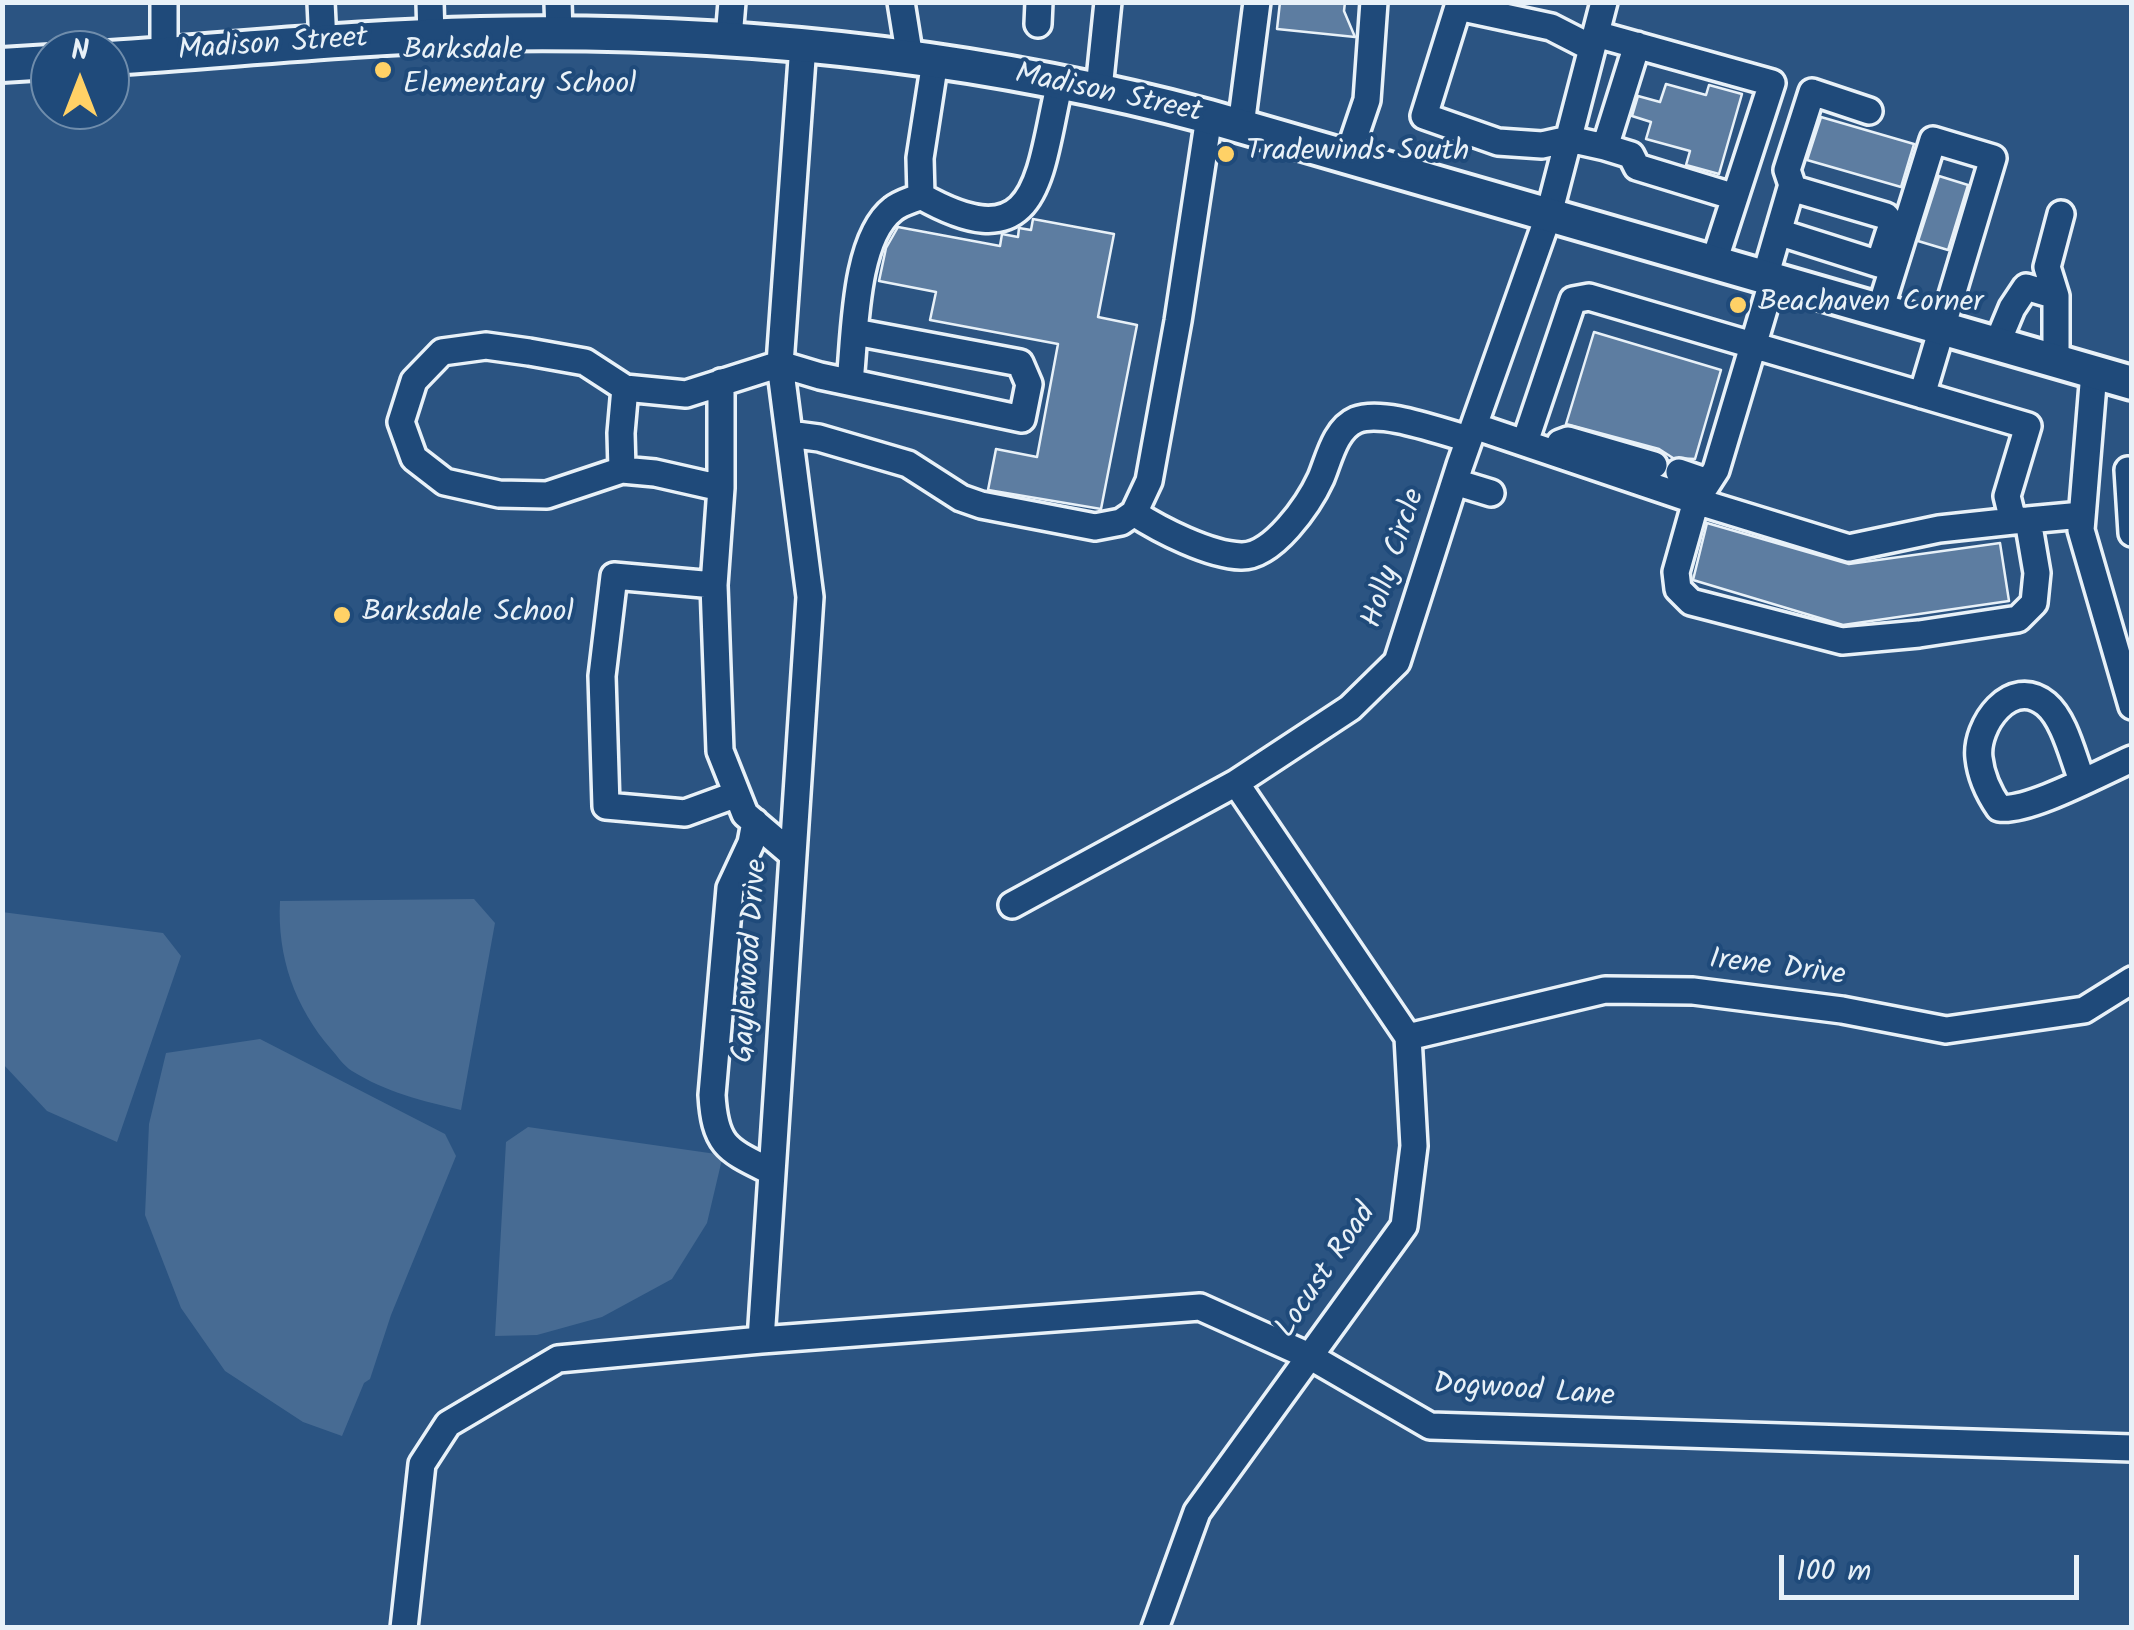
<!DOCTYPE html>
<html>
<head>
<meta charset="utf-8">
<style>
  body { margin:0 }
  #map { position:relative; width:2134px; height:1630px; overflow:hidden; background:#2b5482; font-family:Kalam,sans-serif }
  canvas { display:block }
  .frame { position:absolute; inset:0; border:5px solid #e8f1f8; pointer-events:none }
  .north { position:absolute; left:30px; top:30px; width:100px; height:100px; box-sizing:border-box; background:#1f4a7a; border:2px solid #6f8dac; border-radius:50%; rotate:0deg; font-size:28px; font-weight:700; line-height:40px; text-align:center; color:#e8f1f8 }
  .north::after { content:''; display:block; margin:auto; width:35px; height:45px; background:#ffd166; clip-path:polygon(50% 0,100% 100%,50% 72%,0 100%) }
  .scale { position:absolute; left:1779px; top:1555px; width:300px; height:45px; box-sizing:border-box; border:5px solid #e8f1f8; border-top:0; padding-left:12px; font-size:30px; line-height:35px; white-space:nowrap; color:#e8f1f8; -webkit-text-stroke:8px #1f4a7a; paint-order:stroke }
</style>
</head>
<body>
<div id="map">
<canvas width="2134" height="1630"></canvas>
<div class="frame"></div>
<div class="north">N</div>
<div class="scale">100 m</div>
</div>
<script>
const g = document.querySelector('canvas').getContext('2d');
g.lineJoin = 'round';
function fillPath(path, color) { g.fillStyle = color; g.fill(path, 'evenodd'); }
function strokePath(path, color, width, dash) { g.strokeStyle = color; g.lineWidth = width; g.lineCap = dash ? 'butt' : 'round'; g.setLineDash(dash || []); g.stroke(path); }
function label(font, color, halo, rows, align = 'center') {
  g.font = font + ' Kalam,sans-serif'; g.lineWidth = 8; g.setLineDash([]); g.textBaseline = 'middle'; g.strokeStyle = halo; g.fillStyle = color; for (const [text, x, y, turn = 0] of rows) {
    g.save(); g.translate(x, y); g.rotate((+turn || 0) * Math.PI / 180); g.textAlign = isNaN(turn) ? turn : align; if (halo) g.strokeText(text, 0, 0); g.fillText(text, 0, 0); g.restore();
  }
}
const green = new Path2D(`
  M474 899 495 923 461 1110C422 1101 386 1092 352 1071 344 1066 338 1057 331 1049 295 1007 277 957 280 901Z
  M2 912 163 933 181 956 117 1142 47 1111 3 1064Z
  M260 1039 445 1134 456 1156 391 1315 370 1379 364 1383 342 1436 303 1422 225 1371 181 1308 145 1215 149 1124 166 1053Z
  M528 1127 723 1155 707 1223 672 1279 602 1317 537 1335 495 1336 506 1142Z`);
const building = new Path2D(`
  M1280 2H1345L1344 11 1355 37 1277 29Z
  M1666 84 1706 95 1709 85 1742 94 1719 174 1686 165 1690 151 1646 139 1651 122 1632 116 1638 96 1660 102Z
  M1821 117 1914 144 1901 187 1807 160Z
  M1939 176 1968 185 1948 250 1918 241Z
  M1033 219 1114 234 1098 317 1137 325 1101 509 988 490 996 449 1037 457 1058 344 930 320 936 292 879 281 886 248 898 227 1000 246 1002 234 1018 237 1019 228 1031 230Z
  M1594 332 1721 370 1695 459 1673 458 1659 449 1566 424Z
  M1707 523 1849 564 2000 543 2009 601 1843 625 1693 580Z`);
const minor = new Path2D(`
  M164 2V54
  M321 2 323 43
  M430 2 431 36
  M558 2 559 33
  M901 2 910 58
  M1038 24 1039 2
  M1596 34 1772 83 1714 262
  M729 38 732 2
  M1592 48 1551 27 1458 7 1424 116 1498 142 1542 145 1569 139 1605 147 1637 45
  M1099 89 1108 2
  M1241 126 1257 2
  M1605 147 1631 155 1637 167 1735 197
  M1348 156 1367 100 1374 2
  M1793 188 1787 170 1812 92 1869 111
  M921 196C1041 264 1039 171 1060 82
  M921 196 920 158 935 61
  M1778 232 1879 264 1889 233
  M1765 277 1791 188 1886 216 1892 224 1905 229
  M1773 279 1716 470 1696 501 1849 548 1939 529 2013 521
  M2056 296 2047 267 2061 214
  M1880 310 1933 140 1993 158 1922 395
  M1997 344 2012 308 2026 287 2056 296V361
  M2094 372 2081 530 2132 706
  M721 382V488L655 473 622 470 547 495 499 494 445 482 414 458 401 422 414 381 442 352 486 346 529 352 585 362 625 388 686 394 780 364 820 376 1022 419 1029 384 1020 363 855 332
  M850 382C855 337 854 239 893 209 900 203 912 200 921 196
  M1474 426 1696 501 1676 572 1678 589 1691 602 1842 641 1919 634 2018 619 2034 603 2037 573 2028 520 2082 515
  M789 434 819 438 908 464 961 498 981 505 1095 527 1121 522 1134 513 1149 481 1178 321 1209 117
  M1525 442 1573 300 1589 297 2028 426 2007 496 2013 521 2028 520
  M1560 443 1568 440 1654 465
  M622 470 621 433 625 388
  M2128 470 2132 533
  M1679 472 1708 482
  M1455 482 1491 493
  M721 488 714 585 720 751 745 814 793 855
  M1134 513C1160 530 1209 555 1241 556 1273 557 1309 504 1321 478 1329 459 1335 429 1356 420 1383 409 1441 432 1469 439
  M714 585 614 576 602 676 606 806 685 813 737 794
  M2082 780C2073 758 2065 720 2046 704 2011 675 1975 726 1979 758 1981 777 1988 792 1999 808 2027 813 2102 772 2132 759
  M755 822 751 843 730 888 712 1095C715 1147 728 1150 772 1172
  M1012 905 1236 783 1350 708 1397 662 1460 465 1549 214 1604 2
  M1408 1037 1605 990 1693 991 1842 1010 1946 1030 2084 1010 2132 980
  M761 1340 810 597 780 364 803 45
  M404 1628 422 1464 448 1424 558 1359 761 1340 1200 1307 1311 1357 1430 1426 2132 1448
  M1155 1628 1197 1512 1404 1226 1414 1146 1408 1037 1236 783`);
const major = new Path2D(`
  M110 58C233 50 357 37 481 34 726 29 972 54 1209 117L2132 383
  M2 65 50 62`);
const markers = [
  [383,70,10,"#ffd166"],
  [1226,154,10,"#ffd166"],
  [1738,305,10,"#ffd166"],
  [342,615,10,"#ffd166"]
];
const streetNames = [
  ["Madison Street",273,47,-4],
  ["Madison Street",1108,96,12],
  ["Holly Circle",1396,559,-72],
  ["Gaylewood Drive",753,961,-86],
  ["Irene Drive",1777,970,7],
  ["Locust Road",1328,1272,-56],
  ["Dogwood Lane",1524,1393,4]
];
const poiNames = [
  ["Barksdale",403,53],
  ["Elementary School",403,87],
  ["Tradewinds South",1246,154],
  ["Beachaven Corner",1758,305],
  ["Barksdale School",362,615]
];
fillPath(green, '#476b93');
fillPath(building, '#5d7da1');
strokePath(building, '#e8f1f8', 2.5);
strokePath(minor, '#e8f1f8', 32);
strokePath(major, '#e8f1f8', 40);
strokePath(minor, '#1f4a7a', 25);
strokePath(major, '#1f4a7a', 32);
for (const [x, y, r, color] of markers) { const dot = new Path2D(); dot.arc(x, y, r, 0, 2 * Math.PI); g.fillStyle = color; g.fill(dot); strokePath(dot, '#1f4a7a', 4); }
label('30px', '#e8f1f8', '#1f4a7a', streetNames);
label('30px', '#e8f1f8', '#1f4a7a', poiNames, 'left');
</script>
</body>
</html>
